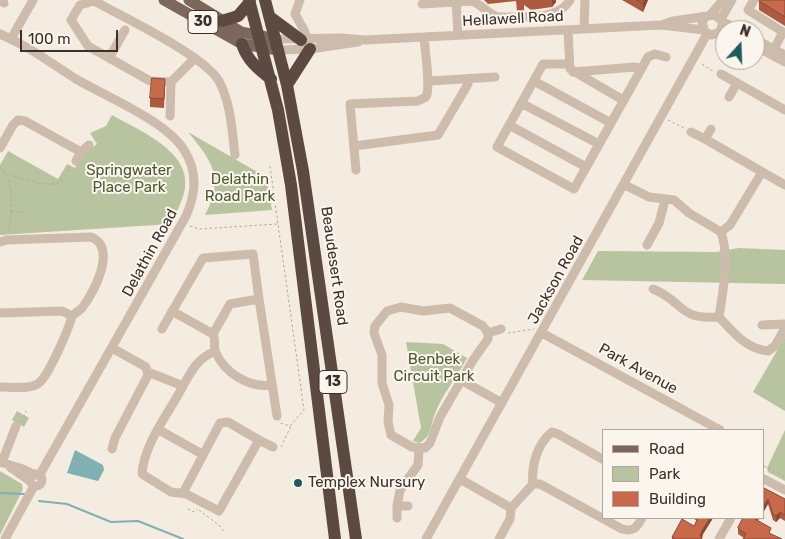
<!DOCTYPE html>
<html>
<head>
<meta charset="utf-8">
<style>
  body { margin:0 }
  #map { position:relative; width:785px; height:539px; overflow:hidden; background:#f4ebe1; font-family:Rubik,sans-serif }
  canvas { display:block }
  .legend { position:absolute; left:602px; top:429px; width:162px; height:90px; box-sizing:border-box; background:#fbf5ee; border:1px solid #aea6a0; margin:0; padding:6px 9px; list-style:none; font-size:15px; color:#3b302b }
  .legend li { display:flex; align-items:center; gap:10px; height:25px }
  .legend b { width:25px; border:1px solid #aea6a0 }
  .north { position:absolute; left:715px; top:20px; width:50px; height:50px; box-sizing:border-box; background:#fbf5ee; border:1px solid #aea6a0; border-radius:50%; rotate:20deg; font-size:14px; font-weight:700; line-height:20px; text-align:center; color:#3b302b }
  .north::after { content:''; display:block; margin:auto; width:18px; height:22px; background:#1f5a5e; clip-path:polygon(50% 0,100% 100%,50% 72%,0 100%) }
  .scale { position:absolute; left:20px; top:30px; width:98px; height:22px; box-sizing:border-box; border:2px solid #3b302b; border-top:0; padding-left:6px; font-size:15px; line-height:18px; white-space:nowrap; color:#3b302b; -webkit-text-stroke:4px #fbf5ee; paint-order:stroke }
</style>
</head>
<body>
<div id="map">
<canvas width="785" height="539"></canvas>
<ul class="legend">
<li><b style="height:6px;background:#7d675c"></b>Road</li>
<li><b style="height:14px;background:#b8c4a0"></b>Park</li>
<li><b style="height:14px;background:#c8694b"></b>Building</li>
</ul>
<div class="north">N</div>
<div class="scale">100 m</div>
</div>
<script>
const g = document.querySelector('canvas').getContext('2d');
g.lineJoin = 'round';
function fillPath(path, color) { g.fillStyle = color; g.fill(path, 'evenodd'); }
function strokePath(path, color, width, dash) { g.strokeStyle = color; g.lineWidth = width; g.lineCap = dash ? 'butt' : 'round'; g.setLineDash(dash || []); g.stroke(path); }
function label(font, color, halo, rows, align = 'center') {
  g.font = font + ' Rubik,sans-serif'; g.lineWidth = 4; g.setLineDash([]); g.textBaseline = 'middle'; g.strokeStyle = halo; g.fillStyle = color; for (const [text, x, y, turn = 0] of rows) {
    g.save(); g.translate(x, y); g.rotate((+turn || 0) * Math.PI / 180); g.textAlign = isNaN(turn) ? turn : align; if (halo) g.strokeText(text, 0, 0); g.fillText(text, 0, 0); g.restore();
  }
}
const green = new Path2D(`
  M112 115C138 130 191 151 185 188 183 201 176 212 171 224L0 235V165L8 151 58 179 67 164 75 168 86 152 97 144 90 133 106 126Z
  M188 132 266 177 272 210 205 215C225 178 212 161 188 132Z
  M739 248 785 250V284L582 280 598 251 716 252Z
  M785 337V411L753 392Z
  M406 342 443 344 467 358C457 377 441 396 434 416 431 427 430 437 420 443L413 441 421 428Z
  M17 411 29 418 24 427 12 420Z
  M785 430V481L768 472 767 468Z
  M0 471 22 484 23 489 0 535Z`);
const water = new Path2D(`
  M75 450 103 465 104 470 98 481 67 473Z`);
const stream = new Path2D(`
  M0 493 24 494
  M39 501 67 504 111 522 138 521 183 539`);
const path = new Path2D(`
  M702 64 714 72
  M668 120 684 128
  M270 166 278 224
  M0 167C15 179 12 215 8 232
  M8 174C19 178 49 189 59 182 65 179 67 171 70 166
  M11 212H23
  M190 226 199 229 278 224 304 410 290 426 280 423
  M508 333 534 329
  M22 422 26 411
  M281 447 291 426
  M764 466 785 477
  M188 509 193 512 197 509
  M199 510 220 526 225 533`);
const minor = new Path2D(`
  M0 0 4 3
  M300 0 295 14 304 30 309 44
  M456 0 458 35
  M754 0 748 10 783 32 774 49
  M422 4 472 1C482 5 487 13 498 17 520 16 557 22 570 0
  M711 14 723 0
  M721 19 732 0
  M723 22 740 30
  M664 24 673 21 715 15 723 22 720 32 712 35 705 32 702 23 705 17
  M584 29 585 0
  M568 30 570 69 623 100
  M0 34C30 47 49 62 76 79 107 97 166 121 184 150 198 172 196 193 186 216L39 476
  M11 39 33 0
  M276 39 341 38 365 40 661 25 704 30
  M755 39 785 55
  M755 46 785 62
  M278 50 310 49 358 42
  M109 58 125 30
  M195 58 171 82 150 81 88 46 71 20 80 5 94 1C122 16 205 56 219 81 231 104 232 130 235 155
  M569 64H543L497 147 574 189 648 57 655 54 666 57
  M573 72 635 67 641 69
  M721 74 737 83 729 97
  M429 81 495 77
  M534 81 611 123
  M737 83 785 110
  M521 103 599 144
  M170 116 171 82
  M509 125 586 167
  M691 132 705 139 711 129
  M705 139 785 185
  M354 146 438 135 468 84 467 79
  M0 148 13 125 18 120 25 121 81 152
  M76 161 81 152 89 145
  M356 170 350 104 418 101 426 97C431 87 425 52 424 37
  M625 185 649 197 674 200 689 213 721 232C730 258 723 290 719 317 733 332 746 349 768 351L775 346 785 328
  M721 232 730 225 762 172
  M0 242 6 240 91 237C118 247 94 293 82 308 79 311 75 313 72 316
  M647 245 659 223 665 200
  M653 289C684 301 677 320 719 317
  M259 299 277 416
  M401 307 423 311 450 308 483 326 488 333V339L473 360 440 417 430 443 425 448 412 447 391 435 388 422 389 405 382 383V355L374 333 375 326 387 311Z
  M172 311 213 334C216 340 213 347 216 353 225 373 249 388 271 385
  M0 313 62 311 72 316C69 328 49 375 39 383 30 390 11 387 0 387
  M762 325 785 324
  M162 329 203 258 253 254 259 299 230 304 213 334
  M488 333 501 329
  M542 333 720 430
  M148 372 183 386C192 370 197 359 215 351
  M461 380 502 403
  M183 386C169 413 144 443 142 474L171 492 186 494 219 511 259 440 228 422 220 423 183 493
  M159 430 202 454
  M259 440 273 447
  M112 449 115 438 148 375 146 367 112 348
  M0 462 23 469 35 475
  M2 462 16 426
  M10 467 30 481
  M30 480a6 6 0 1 1 12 0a6 6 0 1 1-12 0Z
  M460 479 511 508
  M764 479 785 490
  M533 484H540L622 529C634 532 636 528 642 518
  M397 506 400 490 418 465 419 449
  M397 518V506H408
  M5 539 34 486
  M426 539 707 34
  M499 539 510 519 511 508 533 484C531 466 537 444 552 432L558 434 604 460
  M719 539 731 518`);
const major = new Path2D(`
  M164 0 242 44 278 50
  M189 0 241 32 276 39`);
const highway = new Path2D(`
  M249 0 278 110 291 185 335 539
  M265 0 287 85 303 171 356 539
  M270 17 301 40
  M222 21 238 16 250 2
  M242 44C247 60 258 69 271 79
  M287 85 310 49`);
const wall = new Path2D(`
  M484 0H556V2L552 7 531 10 524 5V11H517L516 1 488 4Z
  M622 0H648L643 12Z
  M785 0V26L759 10V1Z
  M165 88 164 108 150 107V98Z
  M764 488 785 499V521L780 518 776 522 773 520 768 504 764 511Z
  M693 518H713L703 534 702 539H672V537L694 526 697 521Z
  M743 518H760L744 538 738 534V528Z`);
const shadedWall = new Path2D(`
  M552 0H556V2L552 7Z
  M644 0H648L643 12V3Z
  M768 499V504L764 511V505Z
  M780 512V518L776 522V516Z
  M710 518H713L703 534 701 539 700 536 703 529Z`);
const building = new Path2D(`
  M637 0H644L643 3Z
  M760 0H785V17L759 1Z
  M152 78 165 79 164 99 150 98Z
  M764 488 785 499V515L780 512 776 516 773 514 768 499 764 505Z
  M698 518H710L703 529 700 536 702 537 701 539H676L672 537 682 519 694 526Z
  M743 518H756L755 519 771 528 769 533 782 539H743L746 534 738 528Z`);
const markers = [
  [298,483,5,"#1f5a5e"]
];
const shields = [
  [203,22,30],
  [333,382,28]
];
const shieldNames = [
  ["30",203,22],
  ["13",333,382]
];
const streetNames = [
  ["Hellawell Road",513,19,-3],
  ["Delathin Road",150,253,-61],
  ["Beaudesert Road",334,266,82],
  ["Jackson Road",556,280,-61],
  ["Park Avenue",638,369,29]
];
const parkNames = [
  ["Springwater",129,171],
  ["Place Park",129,188],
  ["Delathin",240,180],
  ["Road Park",240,197],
  ["Benbek",434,360],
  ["Circuit Park",434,377]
];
const poiNames = [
  ["Templex Nursury",308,483]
];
fillPath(green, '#b8c4a0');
fillPath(water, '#7fb0b2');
strokePath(stream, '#7fb0b2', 2);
strokePath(path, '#b9a596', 1, [2.5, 2.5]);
strokePath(minor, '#cdbbac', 9);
strokePath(major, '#7d675c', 11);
strokePath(highway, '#5c4a42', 12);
fillPath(wall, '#ac5a40');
fillPath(shadedWall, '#8c4a34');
fillPath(building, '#c8694b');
strokePath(building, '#8c4a34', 1);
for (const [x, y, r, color] of markers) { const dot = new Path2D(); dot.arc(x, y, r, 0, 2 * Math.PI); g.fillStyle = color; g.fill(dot); strokePath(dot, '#fbf5ee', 2); }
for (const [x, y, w] of shields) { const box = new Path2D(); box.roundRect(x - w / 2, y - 11.5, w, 23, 4); g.fillStyle = '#fbf5ee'; g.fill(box); strokePath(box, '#3b302b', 1); }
label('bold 14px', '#3b302b', null, shieldNames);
label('15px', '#3b302b', '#fbf5ee', streetNames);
label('15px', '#4a5a2e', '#fbf5ee', parkNames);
label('15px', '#3b302b', '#fbf5ee', poiNames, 'left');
</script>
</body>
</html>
